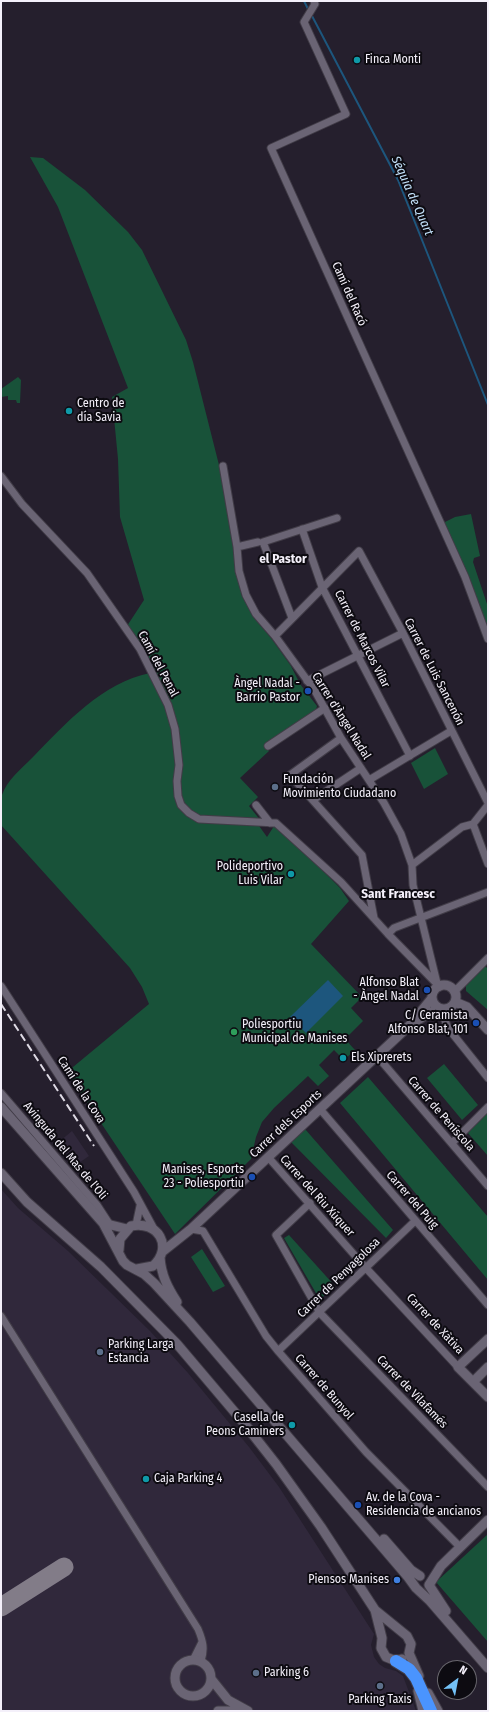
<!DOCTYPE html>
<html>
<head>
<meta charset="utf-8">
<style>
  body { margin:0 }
  #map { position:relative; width:489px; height:1712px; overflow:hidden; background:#251f2d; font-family:"Fira Sans Condensed",sans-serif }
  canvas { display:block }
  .frame { position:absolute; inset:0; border:2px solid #f4f0fa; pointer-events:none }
  .north { position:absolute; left:437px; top:1660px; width:40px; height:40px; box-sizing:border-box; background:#0d0b11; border:1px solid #69676e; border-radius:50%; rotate:32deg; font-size:11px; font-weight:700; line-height:16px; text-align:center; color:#f4f0fa }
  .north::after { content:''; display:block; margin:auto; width:14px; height:18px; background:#73c1f6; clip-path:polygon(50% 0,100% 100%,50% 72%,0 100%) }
</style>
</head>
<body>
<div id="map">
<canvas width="489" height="1712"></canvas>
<div class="frame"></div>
<div class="north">N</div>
</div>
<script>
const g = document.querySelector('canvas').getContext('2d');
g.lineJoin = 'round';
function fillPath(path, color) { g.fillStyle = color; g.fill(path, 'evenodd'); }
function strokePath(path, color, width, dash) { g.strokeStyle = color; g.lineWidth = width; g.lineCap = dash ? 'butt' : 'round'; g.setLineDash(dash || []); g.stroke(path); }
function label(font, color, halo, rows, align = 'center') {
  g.font = font + ' "Fira Sans Condensed",sans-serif'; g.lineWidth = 4; g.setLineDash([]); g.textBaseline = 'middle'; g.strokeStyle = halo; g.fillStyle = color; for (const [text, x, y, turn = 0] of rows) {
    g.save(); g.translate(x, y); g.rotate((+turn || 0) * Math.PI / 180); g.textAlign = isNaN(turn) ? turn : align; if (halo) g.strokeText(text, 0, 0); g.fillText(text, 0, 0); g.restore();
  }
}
const built = new Path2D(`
  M72 1131 89 1156 73 1167 54 1146Z
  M1 1189 18 1208 68 1251 150 1331 188 1373 249 1447 279 1487 374 1634 371 1645 374 1657 379 1664 385 1668 396 1671 403 1676 416 1711H1Z`);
const green = new Path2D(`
  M30 157 43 158 85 190 128 232 142 250 186 340 193 362 219 465 236 540V572L242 596 255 619 271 638 291 666 300 684 317 706 316 710 288 731 264 745 269 751 240 778 258 797 249 806 261 821 242 822 257 823 267 837 276 823 340 888 349 901 311 944 362 997 351 1008 363 1021 345 1039 355 1050 344 1060 334 1050 319 1065 329 1076 318 1086 308 1076 274 1108 262 1122 256 1137 251 1159 175 1234 67 1072 149 1004 142 987 130 968 1 825C1 817 0 803 2 795 7 780 22 768 33 757 66 723 102 683 150 673 161 690 169 707 174 727 176 736 176 747 179 754L177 732 171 706 149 666 141 648 127 626 144 600 120 517 118 459 112 397 128 388 58 207Z
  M18 377 21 380 20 403H17L16 400H8V396L1 397V389Z
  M471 514 480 556 474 558 473 562 488 607V639L443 523 455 517Z
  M435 748 448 774 424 789 411 763Z
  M485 966 488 969V1010L466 991V984Z
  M444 1064 478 1105 462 1120 427 1078Z
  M368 1077 488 1217V1280L340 1103Z
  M488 1112V1156L467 1132Z
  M305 1129 393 1230 386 1238 291 1142Z
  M289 1235 334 1285 320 1300 284 1238Z
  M202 1249 225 1286 213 1292 191 1257Z
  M488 1534V1642L436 1582Z`);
const water = new Path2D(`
  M328 980 343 996 306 1033 290 1017Z`);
const stream = new Path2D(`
  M304 1 309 11
  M311 14 398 180 488 405`);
const taxiway = new Path2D(`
  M1 1607 64 1567`);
const street = new Path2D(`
  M314 1 315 4 304 22 346 114 271 148 465 577 488 639
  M223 466 237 547 239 571 246 595 256 614 275 636 315 691 341 738 384 803 401 834 412 865 413 885 437 983
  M1 476 22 504 87 573 140 649 168 705 175 729 179 765 177 781 178 796 181 805 189 813 199 819 276 823 341 882 388 934 440 987
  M302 529 322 587 410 756
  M237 547 258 542
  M292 618 263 542 337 518
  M275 636 359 551 403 633 488 803
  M307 681 403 633
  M341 738 290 775 362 855 374 918
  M268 746 325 708
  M369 780 451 731
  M313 800 361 768
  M256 805 270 823
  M473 824 488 864
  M412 865 462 827 473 824 488 805
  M388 934 394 928 488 892
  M1 986 134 1192 154 1229
  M454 992 488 958
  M444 1009V1018L448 1028 488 1078
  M377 1056 488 1186
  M1 1093 97 1205 110 1225
  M320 1109 488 1305
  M452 1143 488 1107
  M268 1157 365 1267 458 1367
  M310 1203 276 1235 320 1313 488 1487
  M136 1225 140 1206
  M191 1229 203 1231 266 1336 278 1351 366 1452 460 1547
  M1 1316 198 1629C203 1641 205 1649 201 1661
  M278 1351 415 1221
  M193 1660 202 1642`);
const secondary = new Path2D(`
  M432 997a12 12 0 1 1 24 0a12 12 0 1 1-24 0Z
  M455 1002 467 1007 488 1030
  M418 1020 438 1008
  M1 1107 103 1223 123 1261 127 1265 144 1274 154 1283 190 1322 408 1577 416 1588 430 1601 488 1668
  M1 1173 27 1202 101 1267 177 1344 243 1422 276 1464 321 1527 375 1610 407 1636 411 1644 409 1653 419 1676
  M103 1223 127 1229
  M119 1250 120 1239 131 1226C158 1220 174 1247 153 1266L137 1269
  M162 1252 191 1229 410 1025 432 998
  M160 1257C161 1275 168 1288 177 1302
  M488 1339 458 1367 488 1397
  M473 1382 488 1367
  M384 1539 411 1570 420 1576
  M429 1585 446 1611
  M429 1585 441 1566 488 1520
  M375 1610 382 1638 381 1648 386 1657 396 1661 402 1659
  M175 1678a18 18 0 1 1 36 0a18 18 0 1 1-36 0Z
  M212 1680 228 1700 248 1711
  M418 1691 423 1711
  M428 1693 438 1711
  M218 1711H236`);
const highway = new Path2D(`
  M396 1661 409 1669 416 1678 431 1711`);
const rail = new Path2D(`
  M1 1004 94 1146`);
const markers = [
  [357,60,4,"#0f9aa8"],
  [69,411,4,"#0f9aa8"],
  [308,691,4,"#1a4fb4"],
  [275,787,4,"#5c6f8a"],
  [291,874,4,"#0f9aa8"],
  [427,990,4,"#1a4fb4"],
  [476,1023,4,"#1a4fb4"],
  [234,1032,4,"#2e9e5b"],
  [343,1058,4,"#0f9aa8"],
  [252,1177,4,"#1a4fb4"],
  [100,1352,4,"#5c6f8a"],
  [292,1425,4,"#0f9aa8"],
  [146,1479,4,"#0f9aa8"],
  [358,1505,4,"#1a4fb4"],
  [397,1580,4,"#3f7fe0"],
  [256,1673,4,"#5c6f8a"],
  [380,1686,4,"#5c6f8a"]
];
const poiNames = [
  ["Finca Monti",365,60],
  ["Centro de",77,404],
  ["día Savia",77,418],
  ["Àngel Nadal -",300,684,"right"],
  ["Barrio Pastor",300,698,"right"],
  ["Fundación",283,780],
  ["Movimiento Ciudadano",283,794],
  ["Polideportivo",283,867,"right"],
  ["Luis Vilar",283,881,"right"],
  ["Alfonso Blat",419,983,"right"],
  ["- Àngel Nadal",419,997,"right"],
  ["C/ Ceramista",468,1016,"right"],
  ["Alfonso Blat, 101",468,1030,"right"],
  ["Poliesportiu",242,1025],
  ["Municipal de Manises",242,1039],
  ["Els Xiprerets",351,1058],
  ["Manises, Esports",244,1170,"right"],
  ["23 - Poliesportiu",244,1184,"right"],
  ["Parking Larga",108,1345],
  ["Estancia",108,1359],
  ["Casella de",284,1418,"right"],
  ["Peons Caminers",284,1432,"right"],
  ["Caja Parking 4",154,1479],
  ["Av. de la Cova -",366,1498],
  ["Residencia de ancianos",366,1512],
  ["Piensos Manises",389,1580,"right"],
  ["Parking 6",264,1673],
  ["Parking Taxis",380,1700,"center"]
];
const streetNames = [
  ["Camí del Racó",349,294,66],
  ["Carrer de Marcos Vilar",362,639,63],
  ["Camí del Penal",158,664,62],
  ["Carrer de Luis Sancenón",434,672,63],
  ["Carrer d'Àngel Nadal",341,716,58],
  ["Camí de la Cova",81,1090,57],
  ["Carrer de Peníscola",441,1114,49],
  ["Carrer dels Esports",286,1124,-43],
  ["Avinguda del Mas de l'Oli",65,1151,50],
  ["Carrer del Riu Xúquer",317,1196,48],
  ["Carrer del Puig",412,1200,49],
  ["Carrer de Penyagolosa",339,1278,-44],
  ["Carrer de Xàtiva",435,1324,47],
  ["Carrer de Bunyol",324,1387,49],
  ["Carrer de Vilafamés",412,1392,46]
];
const waterNames = [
  ["Séquia de Quart",412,196,66]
];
const neighbourhoodNames = [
  ["el Pastor",283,559],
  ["Sant Francesc",398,894]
];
fillPath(built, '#30283b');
fillPath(green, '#185239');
fillPath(water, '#1d567d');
strokePath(stream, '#1d567d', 2);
strokePath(taxiway, '#827c88', 19);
strokePath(street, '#413c47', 9);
strokePath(secondary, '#413c47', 11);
strokePath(highway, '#413c47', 14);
strokePath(street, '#6a6474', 7);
strokePath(secondary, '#6a6474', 9);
strokePath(highway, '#4a94fe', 12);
strokePath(rail, '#dedae4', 2, [8, 4]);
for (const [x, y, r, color] of markers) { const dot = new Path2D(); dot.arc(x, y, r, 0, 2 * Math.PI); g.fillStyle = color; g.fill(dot); strokePath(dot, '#0d0b11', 1.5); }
label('12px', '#f4f0fa', '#0d0b11', poiNames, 'left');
label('12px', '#f4f0fa', '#0d0b11', streetNames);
label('italic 13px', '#c3e1fa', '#0d0b11', waterNames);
label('bold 13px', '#f4f0fa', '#0d0b11', neighbourhoodNames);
</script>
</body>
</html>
